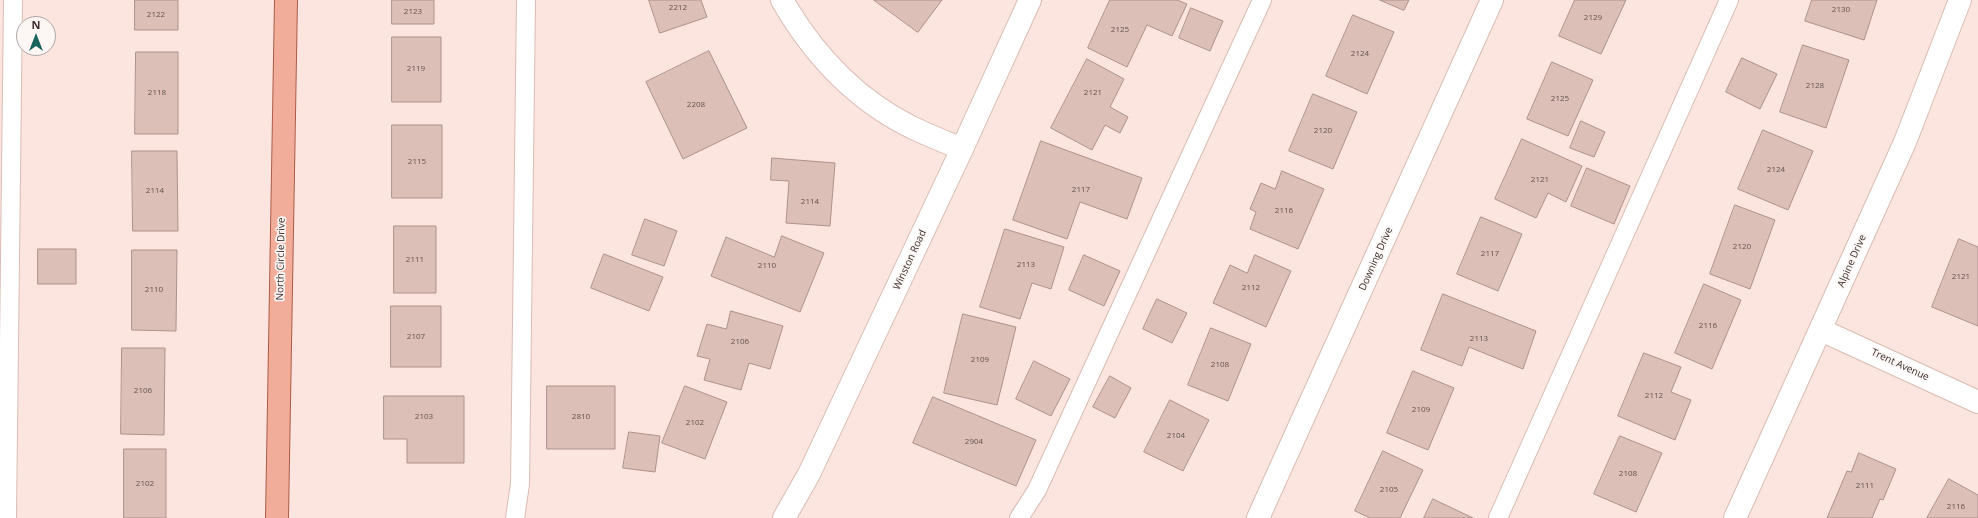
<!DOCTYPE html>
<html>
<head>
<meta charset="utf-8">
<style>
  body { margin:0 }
  #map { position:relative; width:1978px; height:518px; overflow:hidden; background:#fce5de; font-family:"Open Sans",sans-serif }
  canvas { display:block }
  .north { position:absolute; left:16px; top:16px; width:40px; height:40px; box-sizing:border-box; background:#fcf6f5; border:1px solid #afa6a5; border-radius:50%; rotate:0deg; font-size:11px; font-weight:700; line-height:16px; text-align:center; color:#3b2f2c }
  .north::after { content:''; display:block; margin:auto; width:14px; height:18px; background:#19645d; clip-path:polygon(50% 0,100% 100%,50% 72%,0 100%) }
</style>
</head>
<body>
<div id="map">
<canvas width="1978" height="518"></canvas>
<div class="north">N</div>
</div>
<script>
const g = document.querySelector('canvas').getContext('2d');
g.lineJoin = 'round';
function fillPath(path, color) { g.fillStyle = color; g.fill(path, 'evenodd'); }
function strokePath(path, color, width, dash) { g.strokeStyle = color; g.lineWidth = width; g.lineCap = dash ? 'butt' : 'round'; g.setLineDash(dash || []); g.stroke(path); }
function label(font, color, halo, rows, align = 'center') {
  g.font = font + ' "Open Sans",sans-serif'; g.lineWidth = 3.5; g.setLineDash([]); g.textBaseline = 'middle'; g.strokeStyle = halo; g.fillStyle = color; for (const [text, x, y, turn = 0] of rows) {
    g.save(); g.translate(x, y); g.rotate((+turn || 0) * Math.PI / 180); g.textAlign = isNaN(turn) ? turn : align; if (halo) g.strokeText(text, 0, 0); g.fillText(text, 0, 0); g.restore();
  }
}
const building = new Path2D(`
  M135 0H178V30H135Z
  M392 0H434V24H392Z
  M649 0H701L707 17 660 33Z
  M874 0H942L918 32Z
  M1110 0H1177L1187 4 1172 36 1147 25 1127 67 1088 48Z
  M1380 0H1409L1404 10Z
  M1575 0H1626L1601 54 1559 36Z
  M1812 0H1877L1864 40 1805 21Z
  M1191 8 1223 21 1210 51 1179 38Z
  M1353 15 1394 32 1367 94 1326 76Z
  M392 37H441V102H392Z
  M1803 45 1849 60 1826 128 1780 112Z
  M709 51 747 128 683 159 646 82Z
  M136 52H178V134H135Z
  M1742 58 1777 74 1760 109 1726 92Z
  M1087 59 1124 79 1110 107 1128 117 1120 133 1105 125 1092 150 1051 128Z
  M1552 62 1593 80 1568 136 1527 119Z
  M1313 94 1357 112 1333 169 1289 151Z
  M1581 121 1605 132 1594 157 1570 148Z
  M392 125H442V198H392Z
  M1763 130 1813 151 1788 210 1738 189Z
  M1522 139 1582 166 1566 202 1548 193 1536 218 1495 199Z
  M1041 141 1142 178 1127 219 1080 202 1067 239 1013 220Z
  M132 151H177L178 231H133Z
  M772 158 835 163 830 226 786 223 789 181 771 180Z
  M1587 168 1630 186 1614 224 1571 206Z
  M1282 171 1324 189 1298 249 1250 229 1256 212 1250 209 1261 183 1275 189Z
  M1735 205 1775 220 1750 289 1710 274Z
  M1481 217 1522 234 1498 291 1457 274Z
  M645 219 677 231 664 266 632 255Z
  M394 226H436V293H394Z
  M1005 229 1064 247 1051 289 1032 283 1020 319 980 307Z
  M782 236 824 253 800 312 711 276 726 237 774 257Z
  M1959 239 1978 247V326L1932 307Z
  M38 249H76V284H38Z
  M132 250H177L176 331 132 330Z
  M604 254 663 277 649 311 591 288Z
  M1084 255 1120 271 1104 306 1069 290Z
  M1255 255 1291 271 1266 327 1213 303 1230 265 1247 273Z
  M1704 284 1741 300 1712 369 1675 353Z
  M1443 294 1536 331 1523 369 1469 347 1462 366 1421 350Z
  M1157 299 1187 313 1172 343 1143 329Z
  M391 306H441V367H391Z
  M731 311 783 326 770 369 749 363 741 390 704 380 710 359 697 356 707 324 726 329Z
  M963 314 1016 327 997 405 944 393Z
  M1211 328 1251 344 1228 401 1188 385Z
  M122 348H165L164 435 121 434Z
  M1644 353 1681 367 1671 392 1691 400 1675 440 1618 416Z
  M1034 361 1070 379 1051 416 1016 399Z
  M1413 371 1454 388 1428 450 1387 433Z
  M1110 376 1131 388 1115 418 1093 407Z
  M547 386H615V449H547Z
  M685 386 727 402 705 459 662 443Z
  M384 396H464V463H407V439H384Z
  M933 397 1036 440 1016 486 913 443Z
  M1170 400 1209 420 1183 471 1144 452Z
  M629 432 660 436 655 472 623 468Z
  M1620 436 1662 453 1636 512 1594 494Z
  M124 449H166V518H124Z
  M1383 451 1423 470 1400 518H1370L1355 511Z
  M1859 453 1896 469 1883 500 1880 499 1872 518H1827L1847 471 1851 472Z
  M1949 479 1978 495V518H1927Z
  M1433 499 1473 518H1424Z`);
const lane = new Path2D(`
  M7 518 13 0
  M515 518 520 484 526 0
  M1019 518 1037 490 1262 0
  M1498 518 1729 0`);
const street = new Path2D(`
  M782 0C813 54 855 99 911 127 928 135 945 142 962 149
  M1821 330 1978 402
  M784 518 809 474 962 149 1030 0
  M1258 518 1492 0
  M1735 518 1905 142 1960 0`);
const primary = new Path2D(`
  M277 518 286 0`);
const numberNames = [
  ["2212",678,8],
  ["2130",1841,10],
  ["2123",413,12],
  ["2122",156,15],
  ["2129",1593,18],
  ["2125",1120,30],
  ["2124",1360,54],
  ["2119",416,69],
  ["2128",1815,86],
  ["2118",157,93],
  ["2121",1093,93],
  ["2125",1560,99],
  ["2208",696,105],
  ["2120",1323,131],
  ["2115",417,162],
  ["2124",1776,170],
  ["2121",1540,180],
  ["2117",1081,190],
  ["2114",155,191],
  ["2114",810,202],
  ["2116",1284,211],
  ["2120",1742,247],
  ["2117",1490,254],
  ["2111",415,260],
  ["2113",1026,265],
  ["2110",767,266],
  ["2121",1961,277],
  ["2112",1251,288],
  ["2110",154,290],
  ["2116",1708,326],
  ["2107",416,337],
  ["2113",1479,339],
  ["2106",740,342],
  ["2109",980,360],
  ["2108",1220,365],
  ["2106",143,391],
  ["2112",1654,396],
  ["2109",1421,410],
  ["2103",424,417],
  ["2810",581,417],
  ["2102",695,423],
  ["2104",1176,436],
  ["2904",974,442],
  ["2108",1628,474],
  ["2102",145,484],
  ["2111",1865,486],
  ["2105",1389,490],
  ["2116",1956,507]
];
const streetNames = [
  ["North Circle Drive",281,259,-89],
  ["Downing Drive",1376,259,-66],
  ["Winston Road",910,260,-65],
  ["Alpine Drive",1852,261,-66],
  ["Trent Avenue",1900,365,25]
];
fillPath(building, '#dcbfb7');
strokePath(building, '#ad918a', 1);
strokePath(lane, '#d9bcb4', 20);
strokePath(street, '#d9bcb4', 24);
strokePath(primary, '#ac5c48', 24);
strokePath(lane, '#fff', 18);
strokePath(street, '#fff', 22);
strokePath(primary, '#f2ac9a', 22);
label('8px', '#63534f', null, numberNames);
label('10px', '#3b2f2c', '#fcf6f5', streetNames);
</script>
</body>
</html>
